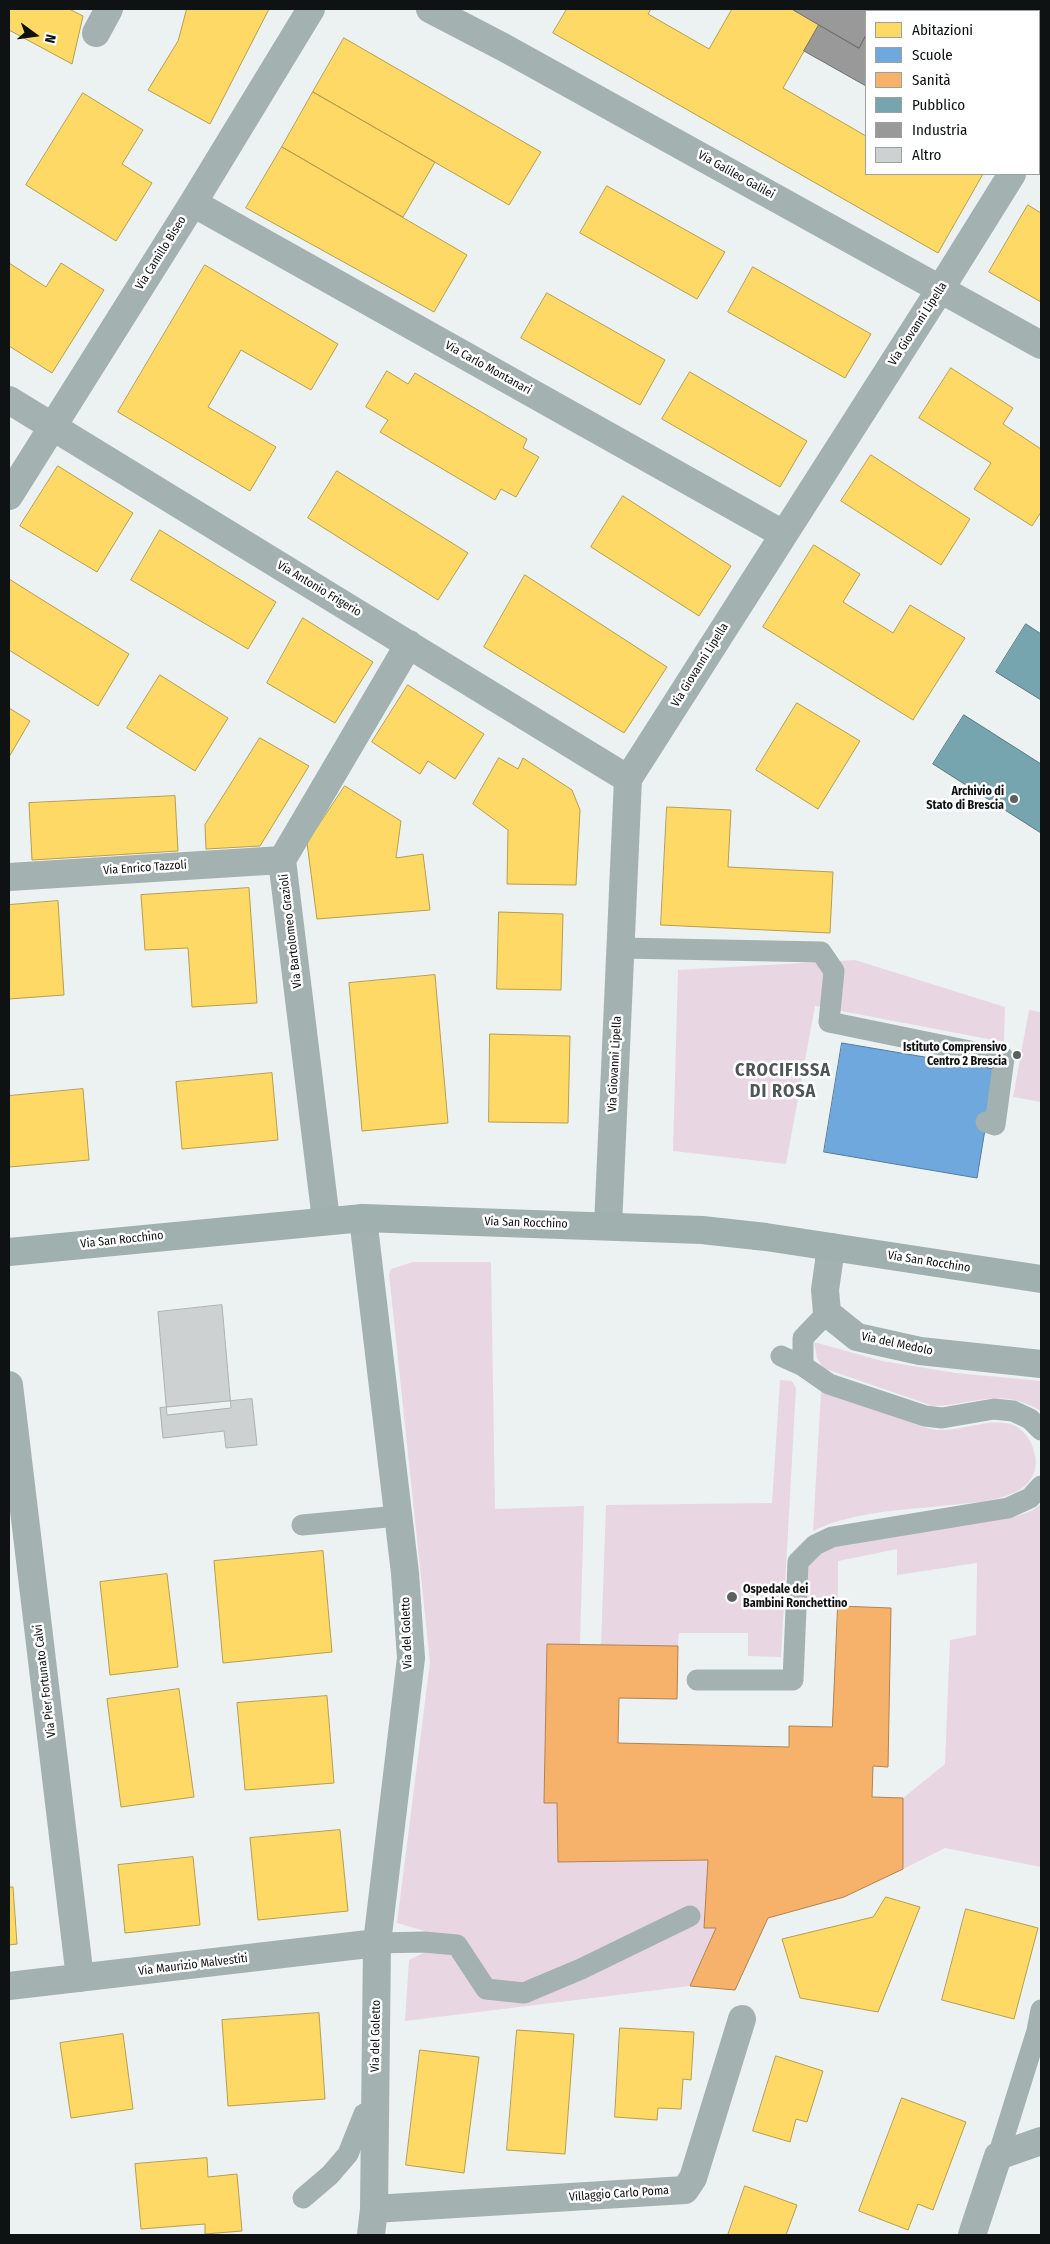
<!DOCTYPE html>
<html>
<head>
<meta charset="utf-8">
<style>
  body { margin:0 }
  #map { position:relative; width:1050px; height:2244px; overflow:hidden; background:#ecf2f1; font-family:"Fira Sans Condensed",sans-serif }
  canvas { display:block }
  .frame { position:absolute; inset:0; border:10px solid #0f1212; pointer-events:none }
  .legend { position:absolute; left:865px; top:10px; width:175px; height:165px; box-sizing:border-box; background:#fff; border:1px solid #9fa0a0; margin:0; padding:6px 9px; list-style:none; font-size:15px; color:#0f1212 }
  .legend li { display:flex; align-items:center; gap:10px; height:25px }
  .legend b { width:25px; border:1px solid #9fa0a0 }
  .north { position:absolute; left:10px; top:10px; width:50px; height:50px; -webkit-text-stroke:4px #fff; paint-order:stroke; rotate:104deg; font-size:14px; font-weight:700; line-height:20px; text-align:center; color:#0f1212 }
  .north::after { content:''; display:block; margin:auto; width:18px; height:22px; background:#0f1212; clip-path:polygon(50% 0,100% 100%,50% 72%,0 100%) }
</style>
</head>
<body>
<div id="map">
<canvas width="1050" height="2244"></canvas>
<div class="frame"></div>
<ul class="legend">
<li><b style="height:14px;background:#ffd966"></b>Abitazioni</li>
<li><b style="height:14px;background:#6fa8dc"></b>Scuole</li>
<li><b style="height:14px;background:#f6b26b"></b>Sanità</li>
<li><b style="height:14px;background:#76a5af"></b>Pubblico</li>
<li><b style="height:14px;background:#999"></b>Industria</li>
<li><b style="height:14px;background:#cdd1d1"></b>Altro</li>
</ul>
<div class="north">N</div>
</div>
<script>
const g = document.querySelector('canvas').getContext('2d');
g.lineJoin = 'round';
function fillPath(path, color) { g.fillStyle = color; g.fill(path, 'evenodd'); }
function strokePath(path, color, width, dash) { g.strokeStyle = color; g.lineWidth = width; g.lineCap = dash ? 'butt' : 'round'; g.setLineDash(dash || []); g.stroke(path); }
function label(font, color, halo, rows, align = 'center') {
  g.font = font + ' "Fira Sans Condensed",sans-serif'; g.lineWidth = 5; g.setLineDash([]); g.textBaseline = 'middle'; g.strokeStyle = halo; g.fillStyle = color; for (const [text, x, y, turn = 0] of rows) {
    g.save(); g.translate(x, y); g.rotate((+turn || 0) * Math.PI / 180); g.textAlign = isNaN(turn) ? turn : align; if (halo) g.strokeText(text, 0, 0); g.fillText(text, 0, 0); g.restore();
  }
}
const green = new Path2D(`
  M855 960 1005 1007 1004 1042 815 1006 786 1164 673 1151 678 970Z
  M1029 1010 1041 1012V1102L1013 1097Z
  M413 1262H491L495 1509 584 1506 580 1644H547L544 1803H557L558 1862 708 1860 716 1928 690 1986 405 2021 409 1960 423 1953 425 1931 397 1923 430 1662 389 1274 391 1269Z
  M814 1342 882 1361 956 1373 1041 1381V1411C1000 1386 975 1405 933 1406L823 1368 817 1358Z
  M780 1380 792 1381 796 1388 781 1657 748 1656V1633H679L678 1646 601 1645 606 1505 772 1503Z
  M821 1391 924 1427C928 1428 934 1430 938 1430 962 1431 987 1418 1010 1424 1022 1427 1031 1439 1034 1451 1047 1500 980 1502 949 1505 927 1508 904 1509 882 1512 858 1516 834 1520 813 1531Z
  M1041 1504V1867L945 1848 903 1869V1798L945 1764 950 1640 976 1635 977 1563 897 1575V1549L838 1561V1606L805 1605C805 1592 803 1571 812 1561 834 1535 947 1527 984 1521 1004 1518 1025 1518 1041 1504Z`);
const homes = new Path2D(`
  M9 9H69L83 16 72 64 9 30Z
  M187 9H269L210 124 148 90 178 41Z
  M567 9H651L648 14 709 49 732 9H792L819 25 783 88 866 136V174H983L938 253 553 33Z
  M894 9H1041V75L1039 79V11H898Z
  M344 38 541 152 509 205 313 92Z
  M313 92 435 162 403 217 282 147Z
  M83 93 143 130 122 164 152 183 116 241 26 185Z
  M282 147 467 255 434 312 246 208Z
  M607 186 725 252 697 299 580 233Z
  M1028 205 1041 213V302L989 272Z
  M9 263 46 287 61 263 104 290 52 373 9 346Z
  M205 265 338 344 311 390 241 350 208 407 276 447 250 491 118 412Z
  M753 267 871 334 845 378 728 312Z
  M547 293 665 360 640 405 521 338Z
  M951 368 1013 408 1003 424 1041 449V512L1032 526 974 489 991 463 919 418Z
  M387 371 408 384 415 373 527 439 523 448 539 457 516 497 501 489 495 500 380 432 388 420 366 407Z
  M690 372 807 441 780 487 662 419Z
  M871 455 970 519 941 565 841 501Z
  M58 466 133 513 97 572 20 526Z
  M337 471 468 553 438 600 308 518Z
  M623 496 731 566 699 616 591 547Z
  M160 530 276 602 248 649 131 580Z
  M814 545 860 574 843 602 893 633 910 605 965 638 913 720 763 627Z
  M525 575 667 667 624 733 484 647Z
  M9 579 129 654 98 706 9 650Z
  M303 618 373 662 335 723 267 683Z
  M160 675 228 718 195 771 127 728Z
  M408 685 484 734 455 779 428 761 420 774 372 742Z
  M797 703 860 741 818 809 756 770Z
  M9 708 30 721 9 757Z
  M260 738 309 766 260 846 206 849 205 825Z
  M499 758 518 769 523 758 572 790 580 810 576 885 507 884 508 830 473 804Z
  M345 786 401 821 396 858 423 854 430 910 317 919 307 843Z
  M175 796 178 851 32 860 29 803Z
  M667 807 731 810 728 867 833 872 830 933 661 925Z
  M249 888 257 1003 192 1007 188 948 145 950 141 895Z
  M58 901 64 995 9 999V905Z
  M499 912 563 914 561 990 497 989Z
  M435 975 448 1123 362 1131 349 983Z
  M490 1034 570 1036 568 1123 489 1122Z
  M272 1073 278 1140 182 1149 176 1082Z
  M83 1089 89 1160 9 1167V1096Z
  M323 1551 332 1652 223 1663 214 1561Z
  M167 1574 178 1667 110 1675 100 1582Z
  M179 1689 194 1797 121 1807 107 1699Z
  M327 1696 334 1783 245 1790 237 1703Z
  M340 1830 348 1911 258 1920 250 1838Z
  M193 1857 200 1925 125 1933 118 1865Z
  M9 1887H13L17 1944 9 1945Z
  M886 1897 920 1907 878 2012 800 1998 782 1939 873 1917Z
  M966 1909 1038 1928 1014 2019 942 2000Z
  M319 2013 325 2099 228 2106 222 2020Z
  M620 2028 694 2032 691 2080 683 2079 681 2109 658 2108 657 2120 615 2117Z
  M517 2030 574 2034 565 2154 507 2150Z
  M123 2034 133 2109 71 2118 60 2043Z
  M420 2050 479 2057 464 2173 406 2165Z
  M776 2056 823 2071 807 2122 796 2119 790 2142 753 2131Z
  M902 2098 966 2122 933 2210 918 2204 908 2230 859 2211Z
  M207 2158 208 2177 237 2174 242 2231 205 2234V2224L141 2229 135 2164Z
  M745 2186 797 2205 786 2235H728Z`);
const schools = new Path2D(`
  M842 1043 995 1069 977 1178 824 1152Z`);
const health = new Path2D(`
  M838 1606 891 1608 888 1767 873 1766 872 1797 903 1798V1869L844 1897 768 1918 735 1990 690 1986 716 1928H704L708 1860 558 1862 557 1803H544L547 1644 678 1646 677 1699 619 1698 618 1743 789 1747V1726L832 1727Z`);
const public = new Path2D(`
  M1026 624 1041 634V700L996 672Z
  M964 715 1041 764V833L933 764Z`);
const industry = new Path2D(`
  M792 9H882L880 11H866V35L859 48Z
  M882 9H894L898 11H880Z
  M819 25 859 48 866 35V86L804 51Z`);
const building = new Path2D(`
  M222 1305 231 1408 167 1415 158 1312Z
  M252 1399 257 1445 226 1448 224 1431 163 1438 160 1408Z`);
const lane = new Path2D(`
  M621 948 821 952 834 971 829 1022 1004 1058 995 1125 986 1122
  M827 1313 803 1338V1366L829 1384 925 1416 942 1418 994 1409 1013 1411 1030 1419 1041 1430
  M781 1356 803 1366
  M302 1525 398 1516
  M697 1680H793L798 1562 815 1545 832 1537 1008 1508 1030 1498 1041 1486
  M377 1943 424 1942 457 1945 486 1989 524 1993 581 1969 690 1916
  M998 2156 1037 2031 1041 2010
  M303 2198 330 2175 348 2154 364 2114`);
const street = new Path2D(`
  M430 9 503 47 1041 345
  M96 33 109 9
  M1039 129 1041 125
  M193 203 783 534
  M9 400 628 779
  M9 496 193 203 311 9
  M9 877 282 860
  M363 1218 405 1573 411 1658 377 1943 374 2209 371 2235
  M326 1220 282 860 409 644
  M608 1226 628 779 941 288 1012 174
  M831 1247 825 1290 827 1313 857 1337 920 1351 1041 1364
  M9 1385 80 1978
  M9 1986 377 1943
  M374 2209 685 2190 693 2178 742 2019
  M972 2235 998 2156 1041 2141`);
const secondary = new Path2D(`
  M9 1252 363 1218 702 1230 766 1237 1041 1279`);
const markers = [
  [1014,799,5,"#5c6060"],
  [1017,1055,5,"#5c6060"],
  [732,1597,6,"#5c6060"]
];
const streetNames = [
  ["Via Galileo Galilei",736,175,29],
  ["Via Camillo Biseo",161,253,-58],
  ["Via Giovanni Lipella",918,324,-57],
  ["Via Carlo Montanari",488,368,29],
  ["Via Antonio Frigerio",319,589,31],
  ["Via Giovanni Lipella",700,665,-58],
  ["Via Enrico Tazzoli",145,868,-4],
  ["Via Bartolomeo Grazioli",291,931,-97],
  ["Via Giovanni Lipella",615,1064,-87],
  ["Via San Rocchino",526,1223,2],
  ["Via San Rocchino",122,1240,-6],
  ["Via San Rocchino",929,1262,9],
  ["Via del Medolo",897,1344,12],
  ["Via del Goletto",407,1633,-92],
  ["Via Pier Fortunato Calvi",45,1681,-97],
  ["Via Maurizio Malvestiti",193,1965,-7],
  ["Via del Goletto",376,2036,-89],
  ["Villaggio Carlo Poma",619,2194,-4]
];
const poiNames = [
  ["Archivio di",1004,792],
  ["Stato di Brescia",1004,806],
  ["Istituto Comprensivo",1007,1048],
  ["Centro 2 Brescia",1007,1062],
  ["Ospedale dei",743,1590,"left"],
  ["Bambini Ronchettino",743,1604,"left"]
];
const districtNames = [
  ["CROCIFISSA",783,1071],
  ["DI ROSA",783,1092]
];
fillPath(green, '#e9d6e3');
fillPath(homes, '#ffd966');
strokePath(homes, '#b79d4d', 1);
fillPath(schools, '#6fa8dc');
strokePath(schools, '#527b9f', 1);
fillPath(health, '#f6b26b');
strokePath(health, '#b18250', 1);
fillPath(public, '#76a5af');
strokePath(public, '#577980', 1);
fillPath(industry, '#999');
strokePath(industry, '#707070', 1);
fillPath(building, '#cdd1d1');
strokePath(building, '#adb2b1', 1);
strokePath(lane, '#a3b1b0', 21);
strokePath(street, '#a3b1b0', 28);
strokePath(secondary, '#9fb0ae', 28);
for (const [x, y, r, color] of markers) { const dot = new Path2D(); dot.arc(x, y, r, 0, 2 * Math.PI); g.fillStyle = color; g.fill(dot); strokePath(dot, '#fff', 2); }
label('12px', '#0f1212', '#fff', streetNames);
label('bold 12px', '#0f1212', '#fff', poiNames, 'right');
g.letterSpacing = '1px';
label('bold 18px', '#4e5756', '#fff', districtNames);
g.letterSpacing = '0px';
</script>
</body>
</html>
